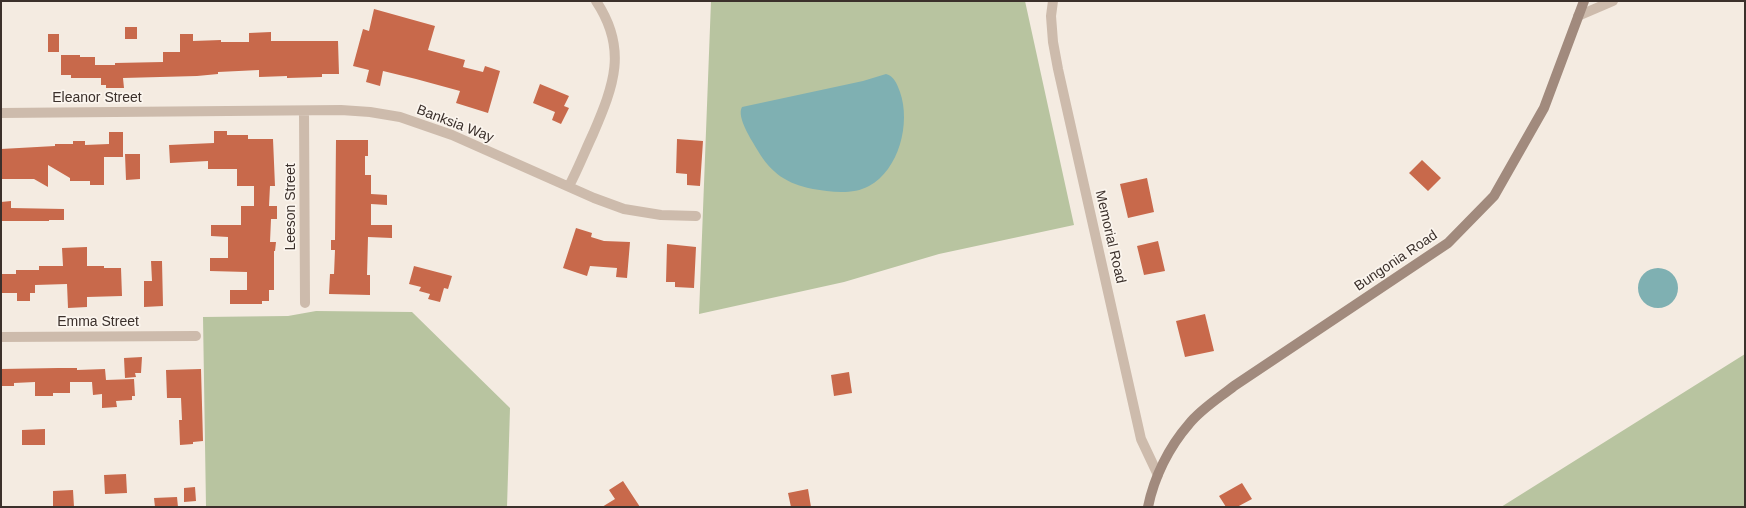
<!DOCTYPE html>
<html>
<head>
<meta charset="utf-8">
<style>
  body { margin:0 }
  #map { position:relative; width:1746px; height:508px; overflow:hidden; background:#f4ebe1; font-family:Helvetica,sans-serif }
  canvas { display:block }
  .frame { position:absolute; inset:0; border:2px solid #3b302b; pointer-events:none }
</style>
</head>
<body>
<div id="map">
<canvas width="1746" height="508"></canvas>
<div class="frame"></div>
</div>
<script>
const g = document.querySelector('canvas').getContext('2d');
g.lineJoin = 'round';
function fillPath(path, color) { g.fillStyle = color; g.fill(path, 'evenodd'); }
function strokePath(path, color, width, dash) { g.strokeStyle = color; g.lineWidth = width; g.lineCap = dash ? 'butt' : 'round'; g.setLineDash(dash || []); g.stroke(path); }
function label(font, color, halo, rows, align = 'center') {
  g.font = font + ' Helvetica,sans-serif'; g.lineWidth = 3.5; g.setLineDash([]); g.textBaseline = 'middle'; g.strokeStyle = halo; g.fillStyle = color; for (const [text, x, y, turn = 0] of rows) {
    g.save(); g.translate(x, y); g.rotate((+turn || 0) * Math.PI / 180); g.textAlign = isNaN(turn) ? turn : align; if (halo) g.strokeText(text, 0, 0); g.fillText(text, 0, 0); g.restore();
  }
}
const green = new Path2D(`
  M711 1H1025L1074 225 939 254 844 282 699 314Z
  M316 311 412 312 510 408 507 507H206L203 317 288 316Z
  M1745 354V507H1501Z`);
const water = new Path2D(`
  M886 74C894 76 897 84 900 92 911 123 899 170 869 186 853 195 830 192 813 189 787 184 771 173 758 151 752 141 736 117 742 107L863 81Z
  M1638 288a20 20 0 1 1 40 0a20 20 0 1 1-40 0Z`);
const building = new Path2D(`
  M374 9 435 26 428 50 465 60 463 67 483 72 485 66 500 71 488 113 456 103 460 91 416 79 383 71 380 86 366 82 369 70 353 66 363 29 369 31Z
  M125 27H137V39H125Z
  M271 32V41H338L339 74H322V77L287 78V76L259 77V70L218 72V74L197 76 123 78 124 88H106V85H101V78H71V75H61V55H80V57H95V65H115V63L163 62V52H180V34H193V41L221 40V42H249V33Z
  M48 34H59V52H48Z
  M540 84 569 96 564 106 569 108 561 124 552 120 555 112 533 103Z
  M214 131H227V135H248V139H273L275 186H270L269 206H277V219H271L270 242H276L275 251H274V290H269V301H262V304H230V290H247V272L210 271V258H228V237L211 236V225H241V206H254V186H237V169H208V161L170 163 169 145 214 143Z
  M109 132H123V157H104V185H90V181H70V178L48 165V187L34 179H1V149L55 146V144H73V141H85V145L109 144Z
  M677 139 703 141 700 186 687 185V174L676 173Z
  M336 140H368V156H365V175H371V194L387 195V205L371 204V225H392V238L368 237 367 275H370V295L329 294 330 274H334L335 250H331V240H335Z
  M125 154H140V179L126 180Z
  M1422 160 1441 178 1428 191 1409 173Z
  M1147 178 1154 212 1128 218 1120 184Z
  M11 201V208L64 209V220H49V221H1V202Z
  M576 228 592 233 591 237 604 241 630 242 627 278 616 277 617 268 590 266 587 276 563 268Z
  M1158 241 1165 271 1144 275 1137 246Z
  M667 244 696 247 694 288 675 287V282H666Z
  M87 247V266H104V268H121L122 296 87 297V307L68 308 67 284 35 285V293H30V301H17V293H1V274H16V270H39V266H63L62 248Z
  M151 261H162L163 306 144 307V281H152Z
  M414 266 452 276 448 289 444 288 440 302 428 299 430 294 419 291 421 287 409 284Z
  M1205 314 1214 351 1185 357 1176 321Z
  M142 357 141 373H135L136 377 125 378 124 358Z
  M58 368H77V370L105 369 106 380 134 379 135 396H132V400L116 401 117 407 102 408V394L93 395 92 382H70V393H53V396H35V382L14 383V386H1V369Z
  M201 369 203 441 193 442V444L180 445 179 420H182L181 398H167L166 370Z
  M849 372 852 393 834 396 831 375Z
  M45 429V445H22V430Z
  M126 474 127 493 105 494 104 475Z
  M623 481 640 507H602L615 499 609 490Z
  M1242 483 1252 499 1237 507H1226L1219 496Z
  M195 487 196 501 184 502V488Z
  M808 489 811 507H791L788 493Z
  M73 490 74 507H53V491Z
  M177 497 178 507H155L154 498Z`);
const street = new Path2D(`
  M1053 1 1051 16 1053 42 1058 69 1141 439 1158 475
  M1578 16 1613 1
  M304 111 305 303
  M1 113 341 110 370 112 400 117 452 135 594 198 624 209 661 215 696 216
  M569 186C578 169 585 151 593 134 614 85 628 49 596 1
  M1 337 196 336`);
const secondary = new Path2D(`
  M1148 507C1154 477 1169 447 1189 424 1201 409 1219 398 1234 386L1448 243 1494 196 1544 108 1584 1`);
const streetNames = [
  ["Eleanor Street",97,98],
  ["Banksia Way",455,124,21],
  ["Leeson Street",291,207,-90],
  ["Memorial Road",1110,237,77],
  ["Bungonia Road",1396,261,-34],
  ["Emma Street",98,322]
];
fillPath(green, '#b8c4a0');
fillPath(water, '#7fb0b2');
fillPath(building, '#c8694b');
strokePath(street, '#cdbbac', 10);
strokePath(secondary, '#a18a7d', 10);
label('14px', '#3b302b', '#fbf5ee', streetNames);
</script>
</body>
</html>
